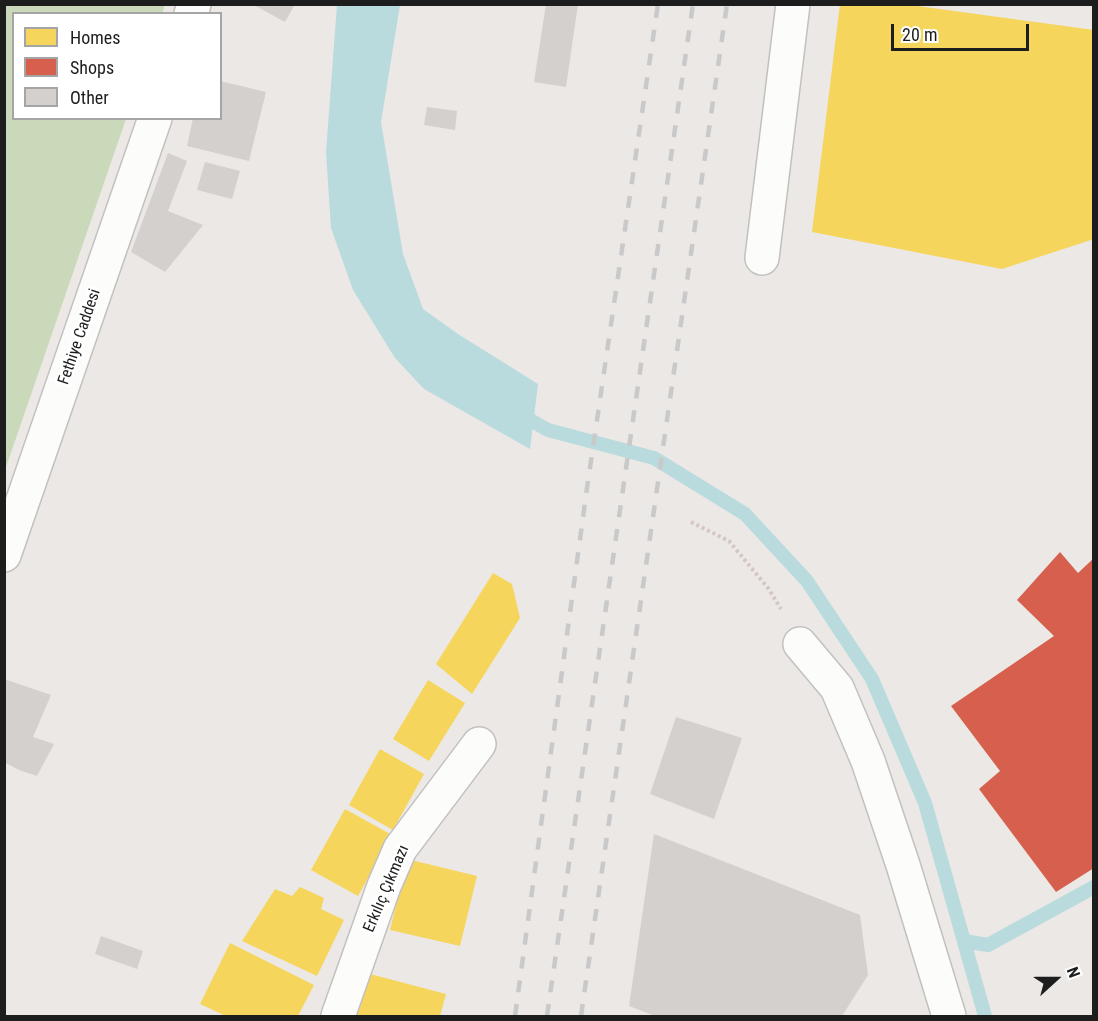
<!DOCTYPE html>
<html>
<head>
<meta charset="utf-8">
<style>
  body { margin:0 }
  #map { position:relative; width:1098px; height:1021px; overflow:hidden; background:#ebe8e5; font-family:"Roboto Condensed",sans-serif }
  canvas { display:block }
  .frame { position:absolute; inset:0; border:6px solid #1d1d1d; pointer-events:none }
  .legend { position:absolute; left:12px; top:12px; width:210px; height:108px; box-sizing:border-box; background:#fff; border:2px solid #a5a5a5; margin:0; padding:8px 10px; list-style:none; font-size:18px; color:#1d1d1d }
  .legend li { display:flex; align-items:center; gap:12px; height:30px }
  .legend b { width:30px; border:2px solid #a5a5a5 }
  .north { position:absolute; left:1026px; top:949px; width:60px; height:60px; -webkit-text-stroke:4px #fff; paint-order:stroke; rotate:69deg; font-size:16px; font-weight:700; line-height:24px; text-align:center; color:#1d1d1d }
  .north::after { content:''; display:block; margin:auto; width:21px; height:27px; background:#1d1d1d; clip-path:polygon(50% 0,100% 100%,50% 72%,0 100%) }
  .scale { position:absolute; left:891px; top:24px; width:138px; height:27px; box-sizing:border-box; border:3px solid #1d1d1d; border-top:0; padding-left:8px; font-size:18px; line-height:21px; white-space:nowrap; color:#1d1d1d; -webkit-text-stroke:4px #fff; paint-order:stroke }
</style>
</head>
<body>
<div id="map">
<canvas width="1098" height="1021"></canvas>
<div class="frame"></div>
<ul class="legend">
<li><b style="height:16px;background:#f6d55c"></b>Homes</li>
<li><b style="height:16px;background:#d6604d"></b>Shops</li>
<li><b style="height:16px;background:#d3d0ce"></b>Other</li>
</ul>
<div class="north">N</div>
<div class="scale">20 m</div>
</div>
<script>
const g = document.querySelector('canvas').getContext('2d');
g.lineJoin = 'round';
function fillPath(path, color) { g.fillStyle = color; g.fill(path, 'evenodd'); }
function strokePath(path, color, width, dash) { g.strokeStyle = color; g.lineWidth = width; g.lineCap = dash ? 'butt' : 'round'; g.setLineDash(dash || []); g.stroke(path); }
function label(font, color, halo, rows, align = 'center') {
  g.font = font + ' "Roboto Condensed",sans-serif'; g.lineWidth = 6; g.setLineDash([]); g.textBaseline = 'middle'; g.strokeStyle = halo; g.fillStyle = color; for (const [text, x, y, turn = 0] of rows) {
    g.save(); g.translate(x, y); g.rotate((+turn || 0) * Math.PI / 180); g.textAlign = isNaN(turn) ? turn : align; if (halo) g.strokeText(text, 0, 0); g.fillText(text, 0, 0); g.restore();
  }
}
const forest = new Path2D(`
  M5 4 165 5 162 13 14 14V118L126 119 5 470Z`);
const water = new Path2D(`
  M337 5H400L381 122 403 254 423 309 458 334 538 384 530 449 424 389 395 358 353 290 331 228 326 152Z`);
const homes = new Path2D(`
  M840 4H903L1094 30V239L1002 269 812 232Z
  M493 573 512 584 520 618 472 694 436 664Z
  M428 680 465 703 429 761 393 739Z
  M380 749 424 774 393 830 349 805Z
  M345 809 392 835 358 896 311 870Z
  M407 859 477 876 460 946 390 930Z
  M300 887 324 898 321 909 344 920 317 976 242 941 275 889 292 896Z
  M230 943 314 985 298 1016H226L200 1004Z
  M370 974 446 994 440 1016H356Z`);
const shops = new Path2D(`
  M1060 552 1078 573 1094 558V868L1056 892 979 789 1000 771 951 706 1054 636 1017 600Z`);
const stream = new Path2D(`
  M518 413 548 430 654 458 745 514 807 581 872 679 925 803 985 1016
  M964 941 988 945 1094 887`);
const building = new Path2D(`
  M252 4H295L285 22Z
  M546 4H578L566 87 534 82Z
  M220 81 266 92 249 161 187 146 193 118H220Z
  M427 107 457 111 455 130 424 125Z
  M168 153 187 161 168 211 203 225 165 272 131 252Z
  M205 162 240 171 232 199 197 190Z
  M4 679 51 695 33 737 54 744 37 776 19 770 4 762Z
  M676 717 742 738 714 819 650 794Z
  M654 834 860 915 868 975 842 1016H655L629 1006Z
  M101 936 143 951 137 969 95 954Z`);
const path = new Path2D(`
  M691 522 729 541 768 588 781 609`);
const minor = new Path2D(`
  M191 14 194 4
  M762 258 793 4
  M4 555 155 118
  M800 644 837 688 868 761 903 865 949 1016
  M338 1016 384 886 400 849 479 744`);
const rail = new Path2D(`
  M515 1016 587 488 658 4
  M547 1016 693 4
  M581 1016 727 4`);
const streetNames = [
  ["Fethiye Caddesi",80,337,-71],
  ["Erkılıç Çıkmazı",387,889,-67]
];
fillPath(forest, '#cad9ba');
fillPath(water, '#b9dbde');
fillPath(homes, '#f6d55c');
fillPath(shops, '#d6604d');
strokePath(stream, '#b9dbde', 14);
fillPath(building, '#d3d0ce');
strokePath(minor, '#c2c1c0', 36);
strokePath(path, '#d5c6c5', 4, [3, 3]);
strokePath(minor, '#fcfcfb', 33);
strokePath(rail, '#cac9c9', 4.5, [12, 12]);
label('16px', '#1d1d1d', '#fff', streetNames);
</script>
</body>
</html>
